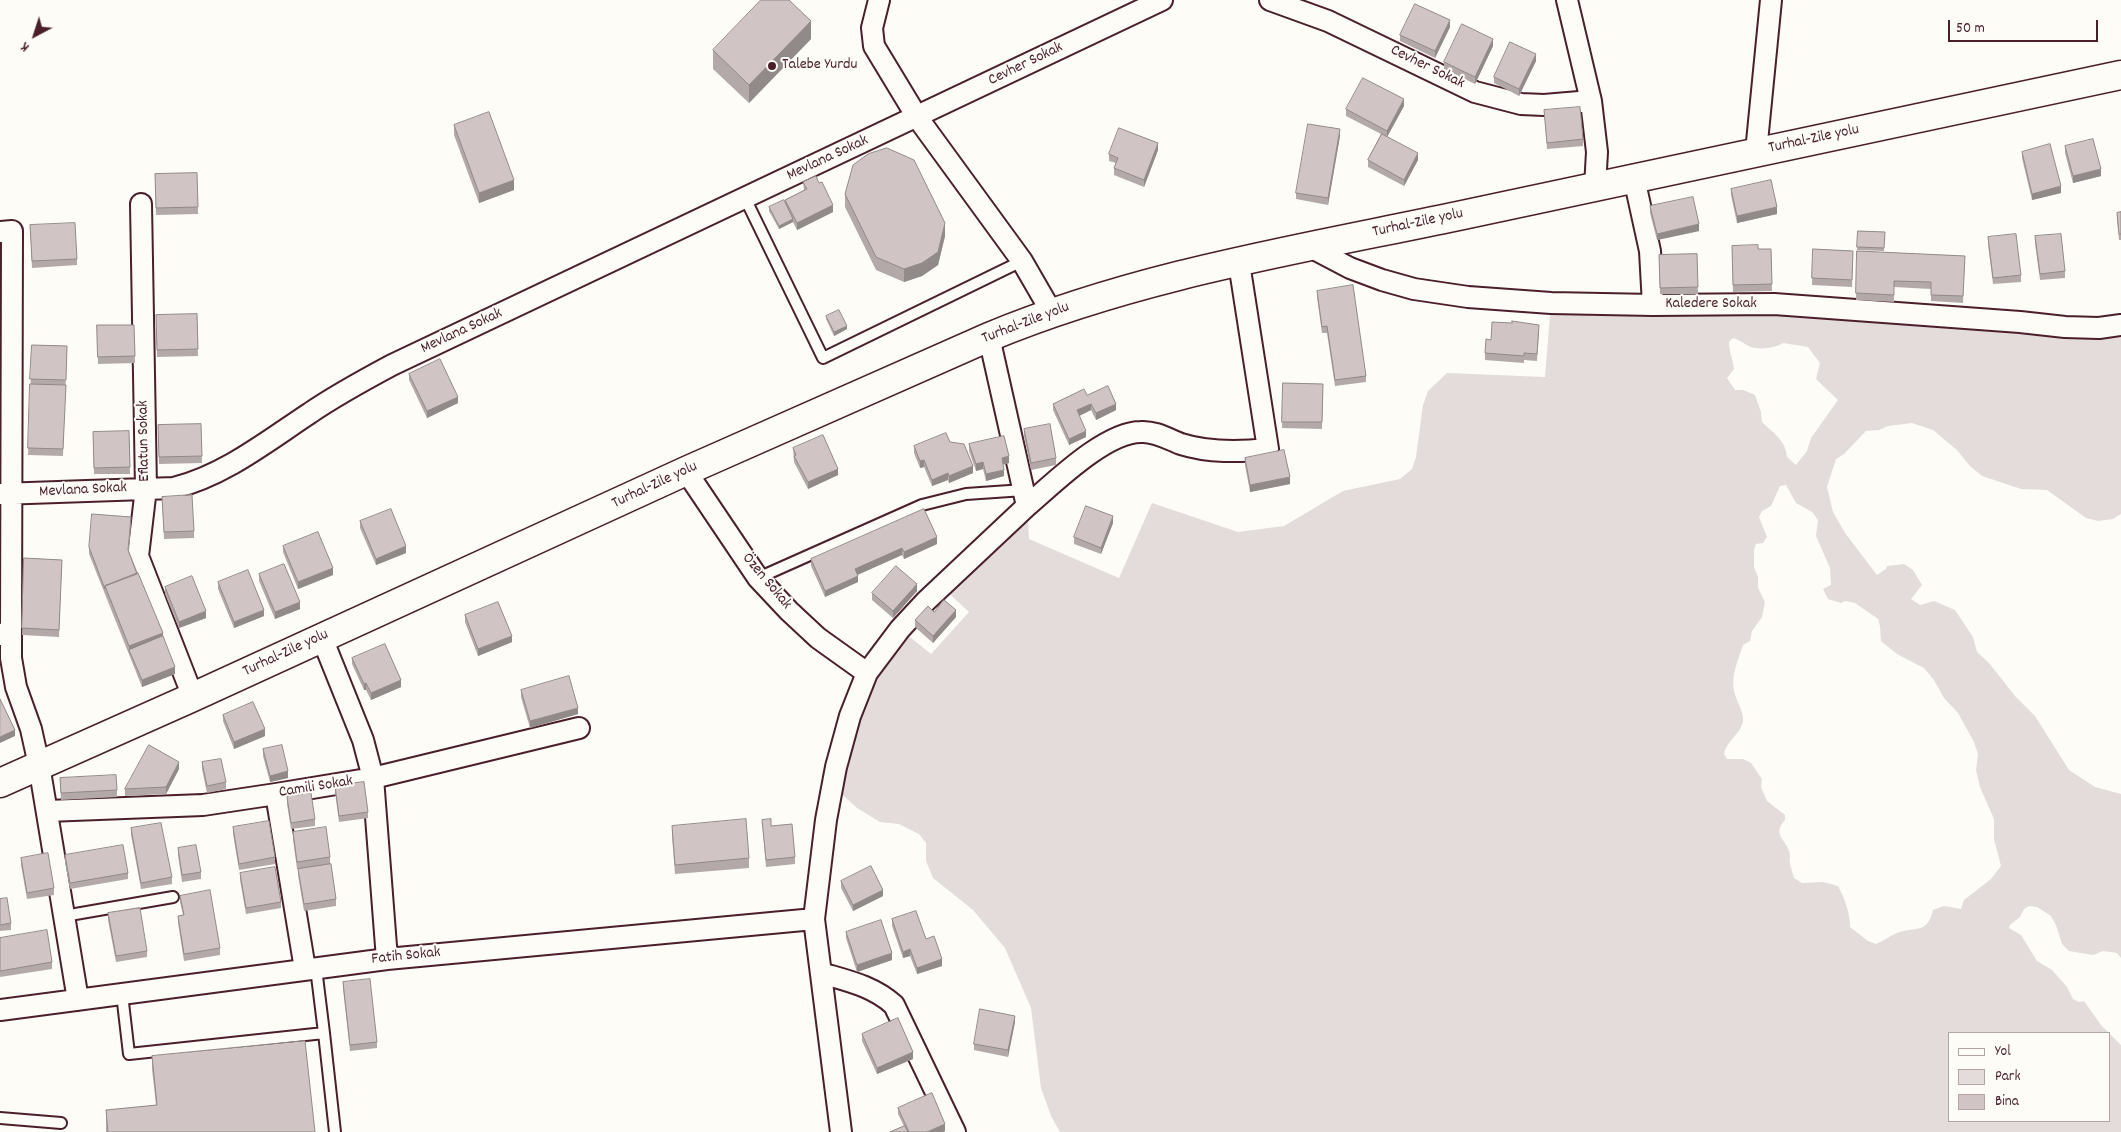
<!DOCTYPE html>
<html>
<head>
<meta charset="utf-8">
<style>
  body { margin:0 }
  #map { position:relative; width:2121px; height:1132px; overflow:hidden; background:#fdfcf7; font-family:Dekko,sans-serif }
  canvas { display:block }
  .legend { position:absolute; left:1948px; top:1032px; width:162px; height:90px; box-sizing:border-box; background:#fdfcf7; border:1px solid #b5a4a5; margin:0; padding:6px 9px; list-style:none; font-size:15px; color:#4a1f2b }
  .legend li { display:flex; align-items:center; gap:10px; height:25px }
  .legend b { width:25px; border:1px solid #b5a4a5 }
  .north { position:absolute; left:10px; top:10px; width:50px; height:50px; -webkit-text-stroke:4px #fdfcf7; paint-order:stroke; rotate:220deg; font-size:14px; font-weight:700; line-height:20px; text-align:center; color:#4a1f2b }
  .north::after { content:''; display:block; margin:auto; width:18px; height:22px; background:#4a1f2b; clip-path:polygon(50% 0,100% 100%,50% 72%,0 100%) }
  .scale { position:absolute; left:1948px; top:20px; width:150px; height:22px; box-sizing:border-box; border:2px solid #4a1f2b; border-top:0; padding-left:6px; font-size:15px; line-height:18px; white-space:nowrap; color:#4a1f2b; -webkit-text-stroke:4px #fdfcf7; paint-order:stroke }
</style>
</head>
<body>
<div id="map">
<canvas width="2121" height="1132"></canvas>
<ul class="legend">
<li><b style="height:6px;background:#fdfcf7"></b>Yol</li>
<li><b style="height:14px;background:#e3dcda"></b>Park</li>
<li><b style="height:14px;background:#d0c5c4"></b>Bina</li>
</ul>
<div class="north">K</div>
<div class="scale">50 m</div>
</div>
<script>
const g = document.querySelector('canvas').getContext('2d');
g.lineJoin = 'round';
function fillPath(path, color) { g.fillStyle = color; g.fill(path, 'evenodd'); }
function strokePath(path, color, width, dash) { g.strokeStyle = color; g.lineWidth = width; g.lineCap = dash ? 'butt' : 'round'; g.setLineDash(dash || []); g.stroke(path); }
function label(font, color, halo, rows, align = 'center') {
  g.font = font + ' Dekko,sans-serif'; g.lineWidth = 4; g.setLineDash([]); g.textBaseline = 'middle'; g.strokeStyle = halo; g.fillStyle = color; for (const [text, x, y, turn = 0] of rows) {
    g.save(); g.translate(x, y); g.rotate((+turn || 0) * Math.PI / 180); g.textAlign = isNaN(turn) ? turn : align; if (halo) g.strokeText(text, 0, 0); g.fillText(text, 0, 0); g.restore();
  }
}
const green = new Path2D(`
  M1551 303 1653 305 2121 335V514L2113 519 2098 521 2086 518 2047 490 2021 489 1982 476 1970 466 1957 450 1933 430 1912 423 1888 426 1879 430 1866 431 1844 454 1836 459 1827 487 1833 512 1845 533 1877 575 1886 569 1887 566 1904 564 1913 570 1922 585 1911 599 1920 605 1934 601 1955 610 1973 637 1977 652 1989 663 2015 696 2035 716 2069 770 2095 787 2121 794V958L2117 953 2103 951 2093 955 2069 951 2062 944 2056 925 2051 916 2037 907 2029 906 2024 909 2020 917 2010 925 2009 928 2021 935 2037 961 2052 970 2067 987 2073 999 2079 1002 2084 1001 2101 1025 2121 1045V1132H1060L1051 1116 1041 1088 1031 1008 1005 948 973 910 933 878 926 861V843L919 834 899 824 880 822 857 808 833 786 850 716 900 629 931 654 969 612 941 586 1027 506 1029 539 1119 578 1152 503 1238 532 1284 526 1343 491 1400 479 1412 469 1416 457 1423 405 1428 391 1447 373 1545 377ZM1733 338C1741 340 1745 345 1751 347 1761 350 1775 348 1783 343L1808 347 1820 363 1816 379 1838 400 1811 438 1807 451 1796 465 1787 457C1785 439 1774 434 1762 422L1761 412 1755 395 1743 390H1735L1727 378 1734 369C1733 360 1729 351 1729 342ZM1786 485 1796 503 1812 512 1818 520 1816 536 1830 568 1831 585 1823 589 1828 599 1841 603 1845 601 1855 603 1878 619 1880 626 1881 641 1897 654 1924 668 1934 680 1944 698 1958 713 1974 742 1978 754 1976 770 1980 787 1994 819V839L2001 866 1991 879 1964 900 1961 909 1944 906 1933 910C1927 935 1915 926 1897 933 1890 936 1883 941 1876 944L1868 941 1850 927C1850 913 1845 899 1838 886L1823 882 1802 883 1794 878C1793 874 1791 868 1790 863 1789 859 1791 855 1789 851 1785 839 1772 834 1785 820V815L1767 801 1761 787 1762 779 1751 763 1743 759H1727L1724 754C1727 740 1741 734 1743 721 1744 711 1736 701 1734 691 1731 674 1738 661 1743 645L1750 641 1752 631 1762 617 1765 602 1758 588V577L1754 567V550L1756 544 1763 543 1767 537 1759 517 1762 511 1771 506 1780 486ZM1950 1033H2110V1121H1950Z`);
const lane = new Path2D(`
  M745 198 823 358 1022 261
  M758 578 922 505 966 494 1024 490
  M64 916 173 897
  M122 994 129 1054 324 1033 316 968
  M324 1033 335 1132
  M0 1118 61 1123`);
const street = new Path2D(`
  M879 0 872 28 874 46 917 117 1022 261 1052 313
  M1270 0 1328 21 1475 92 1521 104 1544 105 1591 101
  M1567 0 1591 101 1597 152 1595 187
  M1756 152 1771 0
  M1634 178 1650 251 1653 305
  M141 204 146 488 138 556 193 697
  M0 232 12 231 11 630 0 635
  M1310 247 1350 268 1382 280 1414 289 1468 297 1551 303 1653 305 1774 304 2020 322 2065 327 2099 328 2121 325
  M686 471 758 578 789 611 818 638 867 673
  M0 494 174 488C225 475 266 442 310 413 336 395 364 380 392 365L1162 0
  M1027 506C1054 483 1105 432 1141 432 1155 431 1168 439 1181 444 1209 453 1239 452 1268 449L1239 263
  M11 630V658L16 687 31 729 39 765 78 1000
  M322 638 363 740 373 778 387 959
  M276 794 305 969
  M47 811 203 805 276 794 373 778 579 728
  M821 973C848 981 873 986 894 1005L955 1132
  M0 1010 387 959 814 919
  M841 1132 814 919 826 820 836 767 850 716 867 673 900 629 926 601 1027 506 989 337`);
const primary = new Path2D(`
  M0 783 193 697 686 471 989 337C1138 275 1301 249 1458 216 1679 169 1900 122 2121 75`);
const wall = new Path2D(`
  M1450 27 1435 58 1400 41V35Z
  M811 39 749 103 713 69V50Z
  M1493 46 1475 84 1444 69V62Z
  M1536 61 1519 96 1494 83V77Z
  M1404 106 1387 137 1418 160 1404 186 1368 167V160L1381 134 1346 116V109Z
  M1544 110 1583 139V146L1547 149Z
  M454 125 514 190 479 203 454 135Z
  M1340 136 1328 205 1296 199V193Z
  M2065 146 2101 176 2073 183 2065 153Z
  M1158 150 1144 187 1114 175V168L1116 163 1109 161V154Z
  M2022 152 2061 193 2032 200 2022 158Z
  M197 173 198 214 156 215 155 174Z
  M803 182 833 212 797 230 793 222 779 229 769 211V207L785 203V200L804 190Z
  M1731 189 1777 214 1737 223 1731 195Z
  M845 194 945 236 938 265 922 276 904 282 876 270 845 207Z
  M1650 206 1699 231 1657 240 1650 213Z
  M2121 212V240H2119L2117 219V213Z
  M30 225 77 259V265L32 268Z
  M1858 231 1885 232 1884 251 1857 250Z
  M2035 236 2065 271V278L2040 280 2035 243Z
  M1988 237 2021 275V282L1993 284 1988 244Z
  M1732 246 1758 249H1771L1772 291 1733 292Z
  M1813 249 1853 251 1852 287 1812 285Z
  M1857 251 1965 256 1963 303 1931 301V289L1894 287V302L1856 300Z
  M1697 254 1698 294H1660L1659 255Z
  M1317 291 1366 376V382L1335 386 1327 333H1322L1317 297Z
  M197 314 198 356 157 357 156 315Z
  M826 316 847 329 834 336 826 319Z
  M97 325H134L135 363 98 364Z
  M1539 332 1537 361 1524 360V363L1485 360V353L1491 340Z
  M32 345 67 346 63 456 28 455Z
  M409 374 458 403 427 418 409 380Z
  M1283 383 1323 384 1322 429 1282 428Z
  M1087 395 1116 410 1096 420 1091 410 1079 416 1086 437 1069 445 1053 410V404Z
  M201 424 202 463 159 464 158 425Z
  M1024 429 1056 458V465L1031 470 1024 436Z
  M129 431 130 474H94L93 432Z
  M950 442 973 473 949 483 948 480 932 486 924 467 920 468 914 453V446Z
  M969 444 1009 463 1003 464 1004 476 986 481 983 469 976 471 969 451Z
  M793 448 838 475 808 489 794 462Z
  M1245 458 1290 484 1250 492 1245 465Z
  M162 497 194 531V538L164 539Z
  M360 521 406 553 376 565 360 528Z
  M131 523 129 551 163 636 175 674 142 687 89 554V547Z
  M1113 523 1101 554 1074 544V537Z
  M937 544 904 559 902 555 857 575 858 582 825 597 811 566V559Z
  M283 546 333 575 298 589 283 552Z
  M24 558 62 560 59 637 22 635Z
  M259 574 300 609 275 619 259 581Z
  M218 582 264 616 234 628 218 589Z
  M165 587 206 618 179 628 165 594Z
  M917 591 893 618 872 600V593Z
  M465 615 512 642 478 656 465 622Z
  M956 617 933 643 915 627V620Z
  M352 658 401 687 371 700 366 690H364L352 664Z
  M521 690 578 714 530 728 521 697Z
  M223 715 265 736 234 749 223 721Z
  M263 749 288 778 270 782 263 756Z
  M202 762 226 782V789L207 793 202 769Z
  M179 769 166 794 125 796V789Z
  M60 778 117 790V797L61 800Z
  M335 786 368 812V818L339 822 335 792Z
  M287 797 315 819V826L291 829 287 804Z
  M762 820 771 826 795 857V864L766 867Z
  M672 826 749 858V868L675 874 672 836Z
  M233 827 275 857V864L239 870 233 834Z
  M131 828 172 877V884L141 889 131 835Z
  M293 832 330 857V864L336 899V906L304 911 298 875V869H297L293 839Z
  M178 848 201 872V879L182 882 178 855Z
  M65 855 128 873V879L70 889 65 862Z
  M21 858 54 888V895L27 899 21 865Z
  M240 873 281 902V908L246 914 240 880Z
  M841 881 883 896 853 911 841 888Z
  M180 896 220 948V955L184 961 178 923V916L183 915 180 902Z
  M0 899 11 923V930L0 931Z
  M108 913 147 951V957L116 962 108 920Z
  M892 919 926 939 942 966 917 974 910 956 903 958 892 926Z
  M846 932 892 960 857 972 846 938Z
  M0 938 52 962V969L0 977Z
  M343 982 377 1042V1048L350 1051 343 989Z
  M1015 1022 1008 1057 974 1050V1044Z
  M862 1034 913 1059 877 1074 862 1041Z
  M152 1056 315 1132H106V1110L156 1105 152 1069Z
  M898 1108 945 1131 943 1132H890L904 1126 898 1114Z`);
const shadedWall = new Path2D(`
  M1450 20V27L1435 58V51Z
  M811 21V39L749 103V85Z
  M1493 39V46L1475 84V77Z
  M1536 54V61L1519 96V89Z
  M1404 99V106L1387 137V131Z
  M1340 129V136L1328 205V198Z
  M1158 143V150L1144 187V180Z
  M1418 153V160L1404 186V180Z
  M2101 169V176L2073 183V176Z
  M514 180V190L479 203V193Z
  M2061 186V193L2032 200V194Z
  M833 205V212L797 230V223Z
  M1777 207V214L1737 223V216Z
  M793 219V222L779 229V226Z
  M945 223V236L938 265 922 276 904 282V269Z
  M1699 224V231L1657 240V234Z
  M847 326V329L834 336V332Z
  M458 397V403L427 418V411Z
  M1091 404V410L1077 417V410Z
  M1116 404V410L1096 420V413Z
  M1086 431V437L1069 445V439Z
  M1009 456V463L1002 465V458Z
  M924 460V467L920 468V461Z
  M983 462V469L976 471V464Z
  M973 466V473L949 483V476Z
  M838 469V475L808 489V482Z
  M1004 470V476L986 481V474Z
  M948 473V480L932 486V480Z
  M1290 477V484L1250 492V485Z
  M1113 516V523L1101 554V548Z
  M937 537V544L904 559V552Z
  M406 546V553L376 565V559Z
  M902 548V555L855 576V569Z
  M333 568V575L298 589V582Z
  M858 576V582L825 597V591Z
  M917 584V591L893 618V611Z
  M300 602V609L275 619V612Z
  M264 610V616L234 628V622Z
  M956 610V617L933 643V636Z
  M206 611V618L179 628V622Z
  M163 633V643L129 650V646Z
  M512 636V642L478 656V649Z
  M175 667V674L142 687V680Z
  M401 680V687L371 700V693Z
  M366 683V690H364V684Z
  M578 708V714L530 728V721Z
  M265 729V736L234 749V742Z
  M15 730V736L0 743V737Z
  M179 762V769L166 794V787Z
  M288 771V778L270 782V776Z
  M883 890V896L853 911V905Z
  M910 949V956L903 958V952Z
  M892 953V960L857 972V965Z
  M942 959V966L917 974V968Z
  M1015 1016V1022L1008 1057V1050Z
  M913 1052V1059L877 1074V1068Z
  M945 1124V1131L943 1132H927Z`);
const building = new Path2D(`
  M761 0H789L811 21 749 85 713 50Z
  M1415 4 1450 20 1435 51 1400 35Z
  M1462 24 1493 39 1475 77 1444 62Z
  M1510 42 1536 54 1519 89 1494 77Z
  M1363 78 1404 99 1387 131 1346 109Z
  M1580 107 1583 139 1547 143 1544 110Z
  M489 112 514 180 479 193 454 125Z
  M1308 124 1340 129 1328 198 1296 193Z
  M1119 128 1158 143 1144 180 1114 168 1118 158 1109 154Z
  M1382 134 1418 153 1404 180 1368 160Z
  M2093 139 2101 169 2073 176 2065 146Z
  M2050 144 2061 186 2032 194 2022 152Z
  M887 148 914 160 945 223 938 252 922 263 904 269 876 257 845 194 853 165 868 154Z
  M197 173 198 207 156 208 155 174Z
  M816 176 819 183 822 182 833 205 797 223 785 200 807 189 803 182Z
  M1771 180 1777 207 1737 216 1731 189Z
  M1693 197 1699 224 1657 234 1650 206Z
  M784 200 793 219 779 226 769 207Z
  M2121 212V234H2119L2117 213Z
  M75 223 77 259 32 261 30 225Z
  M1858 231 1885 232 1884 248 1857 247Z
  M2016 234 2021 275 1993 278 1988 237Z
  M2061 234 2065 271 2040 274 2035 236Z
  M1758 245V249H1771L1772 284 1733 285 1732 246Z
  M1813 249 1853 251 1852 280 1812 278Z
  M1857 251 1965 256 1963 296 1931 295V282L1894 281V295L1856 293Z
  M1697 254 1698 287 1660 288 1659 255Z
  M1353 285 1366 376 1335 380 1327 326 1322 327 1317 291Z
  M839 310 847 326 834 332 826 316Z
  M197 314 198 349 157 350 156 315Z
  M1512 321 1539 325 1537 354 1524 353V356L1485 353 1486 339 1491 340 1492 322 1512 323Z
  M97 325H134L135 356 98 357Z
  M32 345 67 346 66 380 30 379Z
  M440 359 458 397 427 411 409 374Z
  M1283 383 1323 384 1322 422H1282Z
  M30 384 66 385 63 449 28 448Z
  M1108 386 1116 404 1096 413 1091 404 1077 410 1086 431 1069 439 1053 404 1084 389 1087 395Z
  M201 424 202 456 159 457 158 425Z
  M1050 424 1056 458 1031 463 1024 429Z
  M129 431 130 467 94 468 93 432Z
  M946 433 950 442 964 444 973 466 949 476 948 473 932 480 924 460 920 461 914 446Z
  M823 435 838 469 808 482 794 456 796 455 793 448Z
  M1004 436 1009 456 1002 458 1004 470 986 474 983 462 976 464 969 444Z
  M1284 450 1290 477 1250 485 1245 458Z
  M192 495 194 531 164 532 162 497Z
  M1086 506 1113 516 1101 548 1074 537Z
  M391 509 406 546 376 559 360 521Z
  M924 509 937 537 904 552 902 548 855 569 858 576 825 591 811 559Z
  M92 514 131 517 128 550 137 574 105 586V589L89 547Z
  M318 532 333 568 298 582 283 546Z
  M24 558 62 560 59 630 22 628Z
  M284 564 300 602 275 612 259 574Z
  M896 566 917 584 893 611 872 593Z
  M248 570 264 610 234 622 218 582Z
  M138 573 163 633 129 646 105 586Z
  M192 576 206 611 179 622 165 587Z
  M944 600 956 610 933 636 915 620 928 606 934 612Z
  M498 602 512 636 478 649 465 615Z
  M163 636 175 667 142 680 129 650Z
  M385 644 401 680 371 693 366 683 364 684 352 658Z
  M569 676 578 708 530 721 521 690Z
  M0 699 15 730 0 737Z
  M253 702 265 729 234 742 223 715Z
  M149 745 179 762 166 787 125 789Z
  M282 745 288 771 270 776 263 749Z
  M221 759 226 782 207 786 202 762Z
  M116 775 117 790 61 793 60 778Z
  M364 782 368 812 339 816 335 786Z
  M311 793 315 819 291 823 287 797Z
  M746 819 749 858 675 865 672 826Z
  M771 819V826L792 824 795 857 766 860 762 820Z
  M269 821 275 857 239 864 233 827Z
  M161 823 172 877 141 883 131 828Z
  M326 827 330 857 297 862 293 832Z
  M123 845 128 873 70 883 65 855Z
  M196 845 201 872 182 875 178 848Z
  M48 853 54 888 27 893 21 858Z
  M331 864 336 899 304 904 298 869Z
  M871 866 883 890 853 905 841 881Z
  M275 867 281 902 246 908 240 873Z
  M210 890 220 948 184 954 178 916 184 915 180 896Z
  M7 898 11 923 0 925V899Z
  M140 908 147 951 116 956 108 913Z
  M916 911 926 939 934 936 942 959 917 968 910 949 903 952 892 919Z
  M881 920 892 953 857 965 846 932Z
  M47 930 52 962 0 971V938Z
  M370 979 377 1042 350 1045 343 982Z
  M980 1009 1015 1016 1008 1050 974 1044Z
  M898 1018 913 1052 877 1068 862 1034Z
  M305 1041 315 1132H108L106 1110 157 1105 152 1056Z
  M932 1093 945 1124 927 1132H909L898 1108Z
  M905 1126 908 1132H890Z`);
const markers = [
  [772,66,5,"#4a1f2b"]
];
const streetNames = [
  ["Cevher Sokak",1026,65,-26],
  ["Cevher Sokak",1427,68,26],
  ["Turhal-Zile yolu",1814,140,-12],
  ["Mevlana Sokak",828,159,-25],
  ["Turhal-Zile yolu",1418,224,-12],
  ["Kaledere Sokak",1711,305],
  ["Turhal-Zile yolu",1026,324,-21],
  ["Mevlana Sokak",462,332,-25],
  ["Eflatun Sokak",145,441,-91],
  ["Turhal-Zile yolu",655,486,-25],
  ["Mevlana Sokak",83,491,-3],
  ["Özen Sokak",766,582,50],
  ["Turhal-Zile yolu",286,654,-25],
  ["Camili Sokak",316,788,-9],
  ["Fatih Sokak",406,957,-6]
];
const poiNames = [
  ["Talebe Yurdu",782,66]
];
fillPath(green, '#e3dcda');
strokePath(lane, '#4a1f2b', 14);
strokePath(street, '#4a1f2b', 24);
strokePath(primary, '#4a1f2b', 31);
strokePath(lane, '#fdfcf7', 10);
strokePath(street, '#fdfcf7', 20);
strokePath(primary, '#fdfcf7', 28);
fillPath(wall, '#b3a9a9');
fillPath(shadedWall, '#928a89');
fillPath(building, '#d0c5c4');
strokePath(building, '#928a89', 1);
for (const [x, y, r, color] of markers) { const dot = new Path2D(); dot.arc(x, y, r, 0, 2 * Math.PI); g.fillStyle = color; g.fill(dot); strokePath(dot, '#fdfcf7', 2); }
label('16px', '#4a1f2b', '#fdfcf7', streetNames);
label('16px', '#4a1f2b', '#fdfcf7', poiNames, 'left');
</script>
</body>
</html>
